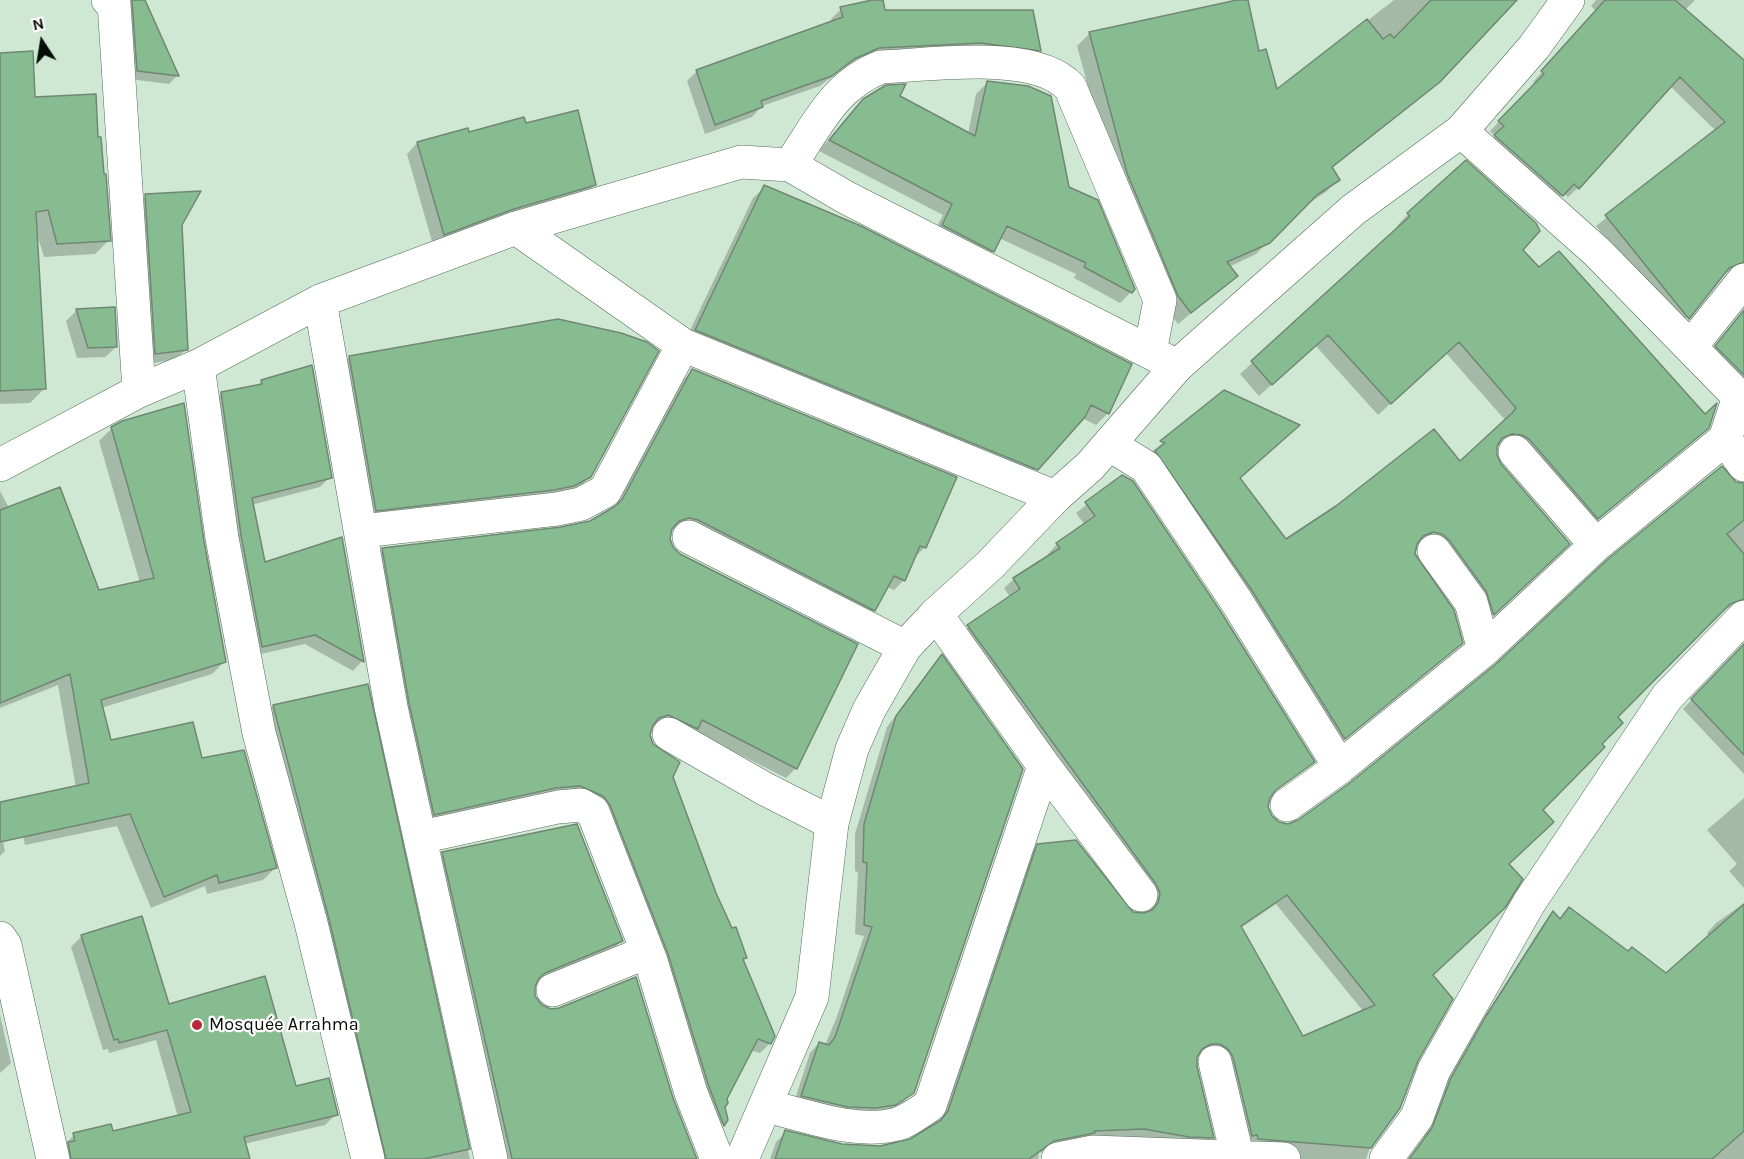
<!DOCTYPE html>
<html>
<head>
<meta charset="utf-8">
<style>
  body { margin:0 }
  #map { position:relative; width:1744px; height:1159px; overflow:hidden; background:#cfe8d3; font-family:Karla,sans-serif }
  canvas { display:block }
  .north { position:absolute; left:12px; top:12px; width:60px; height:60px; -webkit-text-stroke:4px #fff; paint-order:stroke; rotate:348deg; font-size:16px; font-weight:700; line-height:24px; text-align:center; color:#060e08 }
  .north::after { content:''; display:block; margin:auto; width:21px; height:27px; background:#060e08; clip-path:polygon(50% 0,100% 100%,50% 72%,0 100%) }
</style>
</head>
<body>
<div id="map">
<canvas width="1744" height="1159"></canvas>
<div class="north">N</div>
</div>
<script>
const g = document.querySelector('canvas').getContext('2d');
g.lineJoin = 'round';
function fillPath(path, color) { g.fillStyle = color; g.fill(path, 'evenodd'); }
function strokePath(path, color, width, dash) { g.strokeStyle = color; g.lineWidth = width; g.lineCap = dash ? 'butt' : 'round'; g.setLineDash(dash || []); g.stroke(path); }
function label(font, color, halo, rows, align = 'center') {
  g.font = font + ' Karla,sans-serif'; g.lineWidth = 4.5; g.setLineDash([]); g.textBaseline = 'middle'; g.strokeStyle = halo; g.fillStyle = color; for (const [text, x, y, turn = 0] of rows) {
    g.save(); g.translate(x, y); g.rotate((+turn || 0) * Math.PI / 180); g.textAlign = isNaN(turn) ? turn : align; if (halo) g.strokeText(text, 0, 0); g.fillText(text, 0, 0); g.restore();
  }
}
const shadow = new Path2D(`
  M120 0H143L177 76 169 84 129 79Z
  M879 0H881L884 12 1040 50 1030 60 868 58 842 69 820 86 762 106 752 117 705 134 687 81 697 71 832 23 831 19 841 9Z
  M1246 0 1258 53 1276 92 1394 0H1515L1478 42 1426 94 1331 169 1338 179 1326 192 1303 207 1256 254 1229 267 1236 276 1178 324 1166 308 1115 185 1077 46 1089 34Z
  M1596 0H1695L1685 10 1744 60V274L1737 271 1727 272 1678 327 1596 226 1716 131 1670 86 1578 188 1568 197 1564 193 1552 205 1485 145 1495 136 1490 131 1535 84 1533 82 1596 11 1591 6Z
  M0 54 34 98 96 139 109 240 95 254 44 257 37 234 44 389 30 403 0 404Z
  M987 83 1068 188 1131 292 1120 303 1074 278 1076 274 999 238 993 251 982 262 932 236 943 215 819 151 853 110 886 87 898 97 968 134 976 94Z
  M525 125 595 184 584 195 433 245 407 154 417 143Z
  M1466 162 1521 250 1708 427 1586 530 1509 446H1496L1495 455 1556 555 1482 625 1420 544 1415 545 1414 554 1461 643 1332 750 1150 453 1225 392 1238 479 1286 541 1459 464 1505 420 1446 353 1378 415 1315 345 1259 396 1240 374 1399 228 1397 226 1408 214Z
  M765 187 1108 413 1096 425 1082 418 1025 480 685 341 753 198Z
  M146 196 186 349 175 360 145 364 135 206Z
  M77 310 116 347 105 357 77 358 66 321Z
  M1744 310V395L1707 356Z
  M349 357 590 476 580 487 563 495 367 520 340 367Z
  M692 371 925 547 915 557 904 580 894 590 887 587 874 610 864 620 677 528 670 530 669 539 672 548 796 768 786 778 693 731 657 725 651 727 649 735 652 745 671 777 715 894 745 957 742 961 770 1043 760 1053 750 1050 723 1106 727 1119 714 1134 601 815 424 824 373 559 383 549 561 529 590 522 613 510 682 381Z
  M262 381 330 477 320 487 251 505 264 564 341 539 362 661 353 671 305 644 252 656 211 404 221 394 257 386Z
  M122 423 202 542 225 661 212 674 101 708 110 742 200 759 275 868 263 880 207 894 205 886 151 908 117 826 25 845 17 810 76 788 58 685 0 708V491L9 508 98 592 140 583 99 441 111 429Z
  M1123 476 1313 762 1270 795 1267 808 1271 817 1278 823 1288 825 1299 822 1352 783 1736 484 1744 485V611L1728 608 1720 613 1616 717 1612 733 1541 810 1431 975 1366 1159H1291L1243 1148 1210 1053H1199L1195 1057 1212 1137 1203 1147 1079 1143 1039 1153 1038 1159H770L776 1142 786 1132 842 1145 880 1147 910 1141 939 1122 1028 855 1038 846 1132 913 1144 915 1149 913 1150 902 958 635 1010 597 1004 588 1014 579 1049 556 1048 554 1057 544 1085 525 1076 513ZM1276 904 1363 1011 1303 1038 1241 928Z
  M1744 643V774L1683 709Z
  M941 656 913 1092 903 1102 879 1115 793 1105 810 1053 819 1043 825 1045 836 1019 864 936 855 934 858 872 855 871V834L887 727Z
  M367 685 470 1159H374L262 717 273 706Z
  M1744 798V888L1729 871 1737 864 1707 830Z
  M0 827 5 851 0 856Z
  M443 853 621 941 611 952 535 983 534 997 541 1006 672 1099 695 1159H497L432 864Z
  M1744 903V1159H1408L1423 1139 1442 1089 1477 1028 1544 923 1553 913 1559 920 1569 909 1628 953 1666 975 1709 937 1707 933 1716 923Z
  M82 936 168 1006 336 1114 325 1125 244 1144 248 1159H66L63 1146 74 1135 112 1133 178 1117 156 1040 109 1053 108 1049 103 1050 71 947Z
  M0 1015 11 1063 0 1073Z`);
const building = new Path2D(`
  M132 0H145L179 76 137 71Z
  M872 0H883L885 10H1033L1041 51 981 43 879 48 854 59 832 76 761 101 763 107 715 125 696 70 843 17 840 7Z
  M1237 0H1248L1259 51 1266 49 1277 89 1367 19 1383 39 1390 34 1394 38 1431 0H1517L1440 82 1332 167 1340 180 1317 195 1270 243 1227 262 1238 276 1191 313 1178 296 1127 173 1089 32Z
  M1605 0H1675L1744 60V262L1729 268 1689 319 1605 215 1725 122 1680 77 1579 189 1574 184 1563 196 1494 135 1504 126 1498 121 1544 74 1541 71Z
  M33 51 35 97 96 94 98 137H101L104 174H106L111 241 57 244 48 210 36 212 46 389 0 391V53Z
  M987 81 1028 86 1051 96 1069 187 1098 200 1135 289 1132 293 1084 267 1086 263 1007 226 994 252 942 225 952 204 829 140 863 99 886 85 906 84 900 96 975 136Z
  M578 110 596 185 511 210 444 235 417 142 468 128 469 132 524 117 526 123Z
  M1466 160 1536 223 1540 231 1523 250 1539 267 1559 251 1705 414 1717 403 1709 428 1598 519 1529 439 1522 435 1512 434 1502 438 1497 446V455L1501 464 1570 544 1494 615 1486 591 1449 540 1442 534 1433 532 1423 536 1417 544 1415 554 1454 610 1463 643 1345 739 1251 589 1155 451 1165 443 1160 441 1224 390 1300 425 1240 478 1286 539 1336 506 1434 429 1460 461 1512 413 1516 408 1459 342 1391 404 1328 335 1272 385 1251 361 1410 216 1407 213Z
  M764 185 861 226 1132 364 1109 414 1091 405 1085 417 1038 470 695 330Z
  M201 191 182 225 188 350 155 354 145 194Z
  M115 307 117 347 88 348 76 309Z
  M1744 310V375L1715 346Z
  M558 319 621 333 647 342 659 351 591 477 574 486 554 490 376 511 349 356Z
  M312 365 332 478 252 498 265 562 342 537 364 662 315 635 262 647 241 535 221 392 262 384 261 380Z
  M692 369 957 477 926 548 920 546 905 581 894 576 875 611 698 520 689 518 679 521 672 529 670 539 673 547 680 554 858 644 797 769 702 720 698 729 668 715 659 718 653 725 650 735 653 744 680 762 673 777 716 893 732 928 736 927 747 958 743 959 775 1036 771 1044 758 1039 727 1099 728 1103 725 1107 728 1120 724 1126 709 1087 668 954 610 805 603 796 580 786 556 788 434 815 409 703 382 548 561 527 590 521 614 507 622 500Z
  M184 403 204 541 226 662 101 700 111 740 193 722 202 758 244 750 277 868 219 883 217 875 164 897 130 814 0 842V802L89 783 70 674 0 703V510L60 487 99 590 154 578 111 427 122 421Z
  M1722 466 1736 482 1744 483V520L1727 534 1744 554V599L1730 604 1618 717 1623 723 1602 744 1605 747 1543 810 1554 822 1509 864 1523 879 1505 908 1433 975 1453 999 1418 1061 1400 1108 1371 1148 1258 1139 1257 1135 1252 1136 1233 1057 1228 1049 1220 1044H1211L1202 1049 1197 1057V1066L1214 1138 1189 1137 1144 1129 1094 1131 1095 1133 1054 1141 1029 1159H775L785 1130 842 1144 880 1146 910 1139 941 1120 948 1111 1037 844 1076 840 1133 912 1144 913 1152 910 1158 903 1160 893 1156 884 967 625 1020 589 1013 578 1060 548 1056 543 1095 516 1085 502 1122 475 1133 481 1219 609 1315 762 1276 790 1270 798 1268 807 1272 816 1279 822 1288 824 1298 820 1351 782 1496 664 1608 559ZM1287 895 1375 1005 1303 1036 1241 926Z
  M1744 644V755L1691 699Z
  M942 654 1023 769 914 1093 896 1105 876 1108 848 1107 801 1096 819 1042 829 1045 835 1037 872 927 864 925 867 863 863 862 864 824 896 716Z
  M368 684 470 1149 424 1159H386L329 919 273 705Z
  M577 824 623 941 545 973 539 978 535 987V996L542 1005 551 1009 559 1008 636 977 673 1098 697 1159H512L442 852Z
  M1744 904V1131L1712 1159H1409L1432 1128 1451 1078 1486 1016 1553 911 1560 919 1569 907 1628 951 1632 947 1666 973Z
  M142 916 169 1004 265 976 296 1086 329 1078 338 1115 244 1137 250 1159H71L68 1142 75 1141 73 1133 111 1124 113 1131 191 1112 167 1030 119 1043 118 1039 114 1040 81 935Z`);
const minor = new Path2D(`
  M108 0 114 3 139 391
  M790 165C817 126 834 85 881 67 930 65 1035 49 1070 87L1160 300 1150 352
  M516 228 683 345 1055 497
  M320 301 391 707 491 1159
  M1691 346 1744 280
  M198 366 222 538 259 733 311 923 368 1159
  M1725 439 1744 465
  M1110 445 1146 467 1235 599 1340 767
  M1515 452 1596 545
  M0 465 139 391 198 366 320 301 516 228 741 162 790 165 847 198 1177 366
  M362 531 557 509 581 504 605 491 683 345
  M689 537 905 647
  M1434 551 1471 602 1484 650
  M936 614 1044 766 1141 895
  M669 734 765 789 832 823
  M1287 805 1340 767 1484 650 1596 545 1725 439 1739 397 1597 252 1461 131
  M421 837 558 807 581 805 593 812 651 961 691 1093 717 1159
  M0 938 5 945 53 1159
  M553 990 647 952
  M1215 1062 1238 1159
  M766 1106C805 1115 853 1134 893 1125 907 1122 918 1113 930 1105L1044 766
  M1058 1159 1093 1152 1284 1159
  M1386 1159 1417 1117 1434 1070 1529 903 1667 697 1744 617`);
const tertiary = new Path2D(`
  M742 1159 812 997 832 823 852 749 869 710 905 647 936 614 990 565 1055 497 1090 466 1177 366 1353 210 1461 131 1534 47 1568 0`);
const markers = [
  [197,1025,6,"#b9273d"]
];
const poiNames = [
  ["Mosquée Arrahma",209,1025]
];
fillPath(shadow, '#0003');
fillPath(building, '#87bc91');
strokePath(building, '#708774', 1.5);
strokePath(minor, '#566c5a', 34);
strokePath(tertiary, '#566c5a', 34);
strokePath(minor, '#fff', 33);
strokePath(tertiary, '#fff', 33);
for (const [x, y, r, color] of markers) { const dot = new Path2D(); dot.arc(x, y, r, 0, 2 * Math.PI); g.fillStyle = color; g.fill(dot); strokePath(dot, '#fff', 2); }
label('18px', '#060e08', '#fff', poiNames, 'left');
</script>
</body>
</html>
